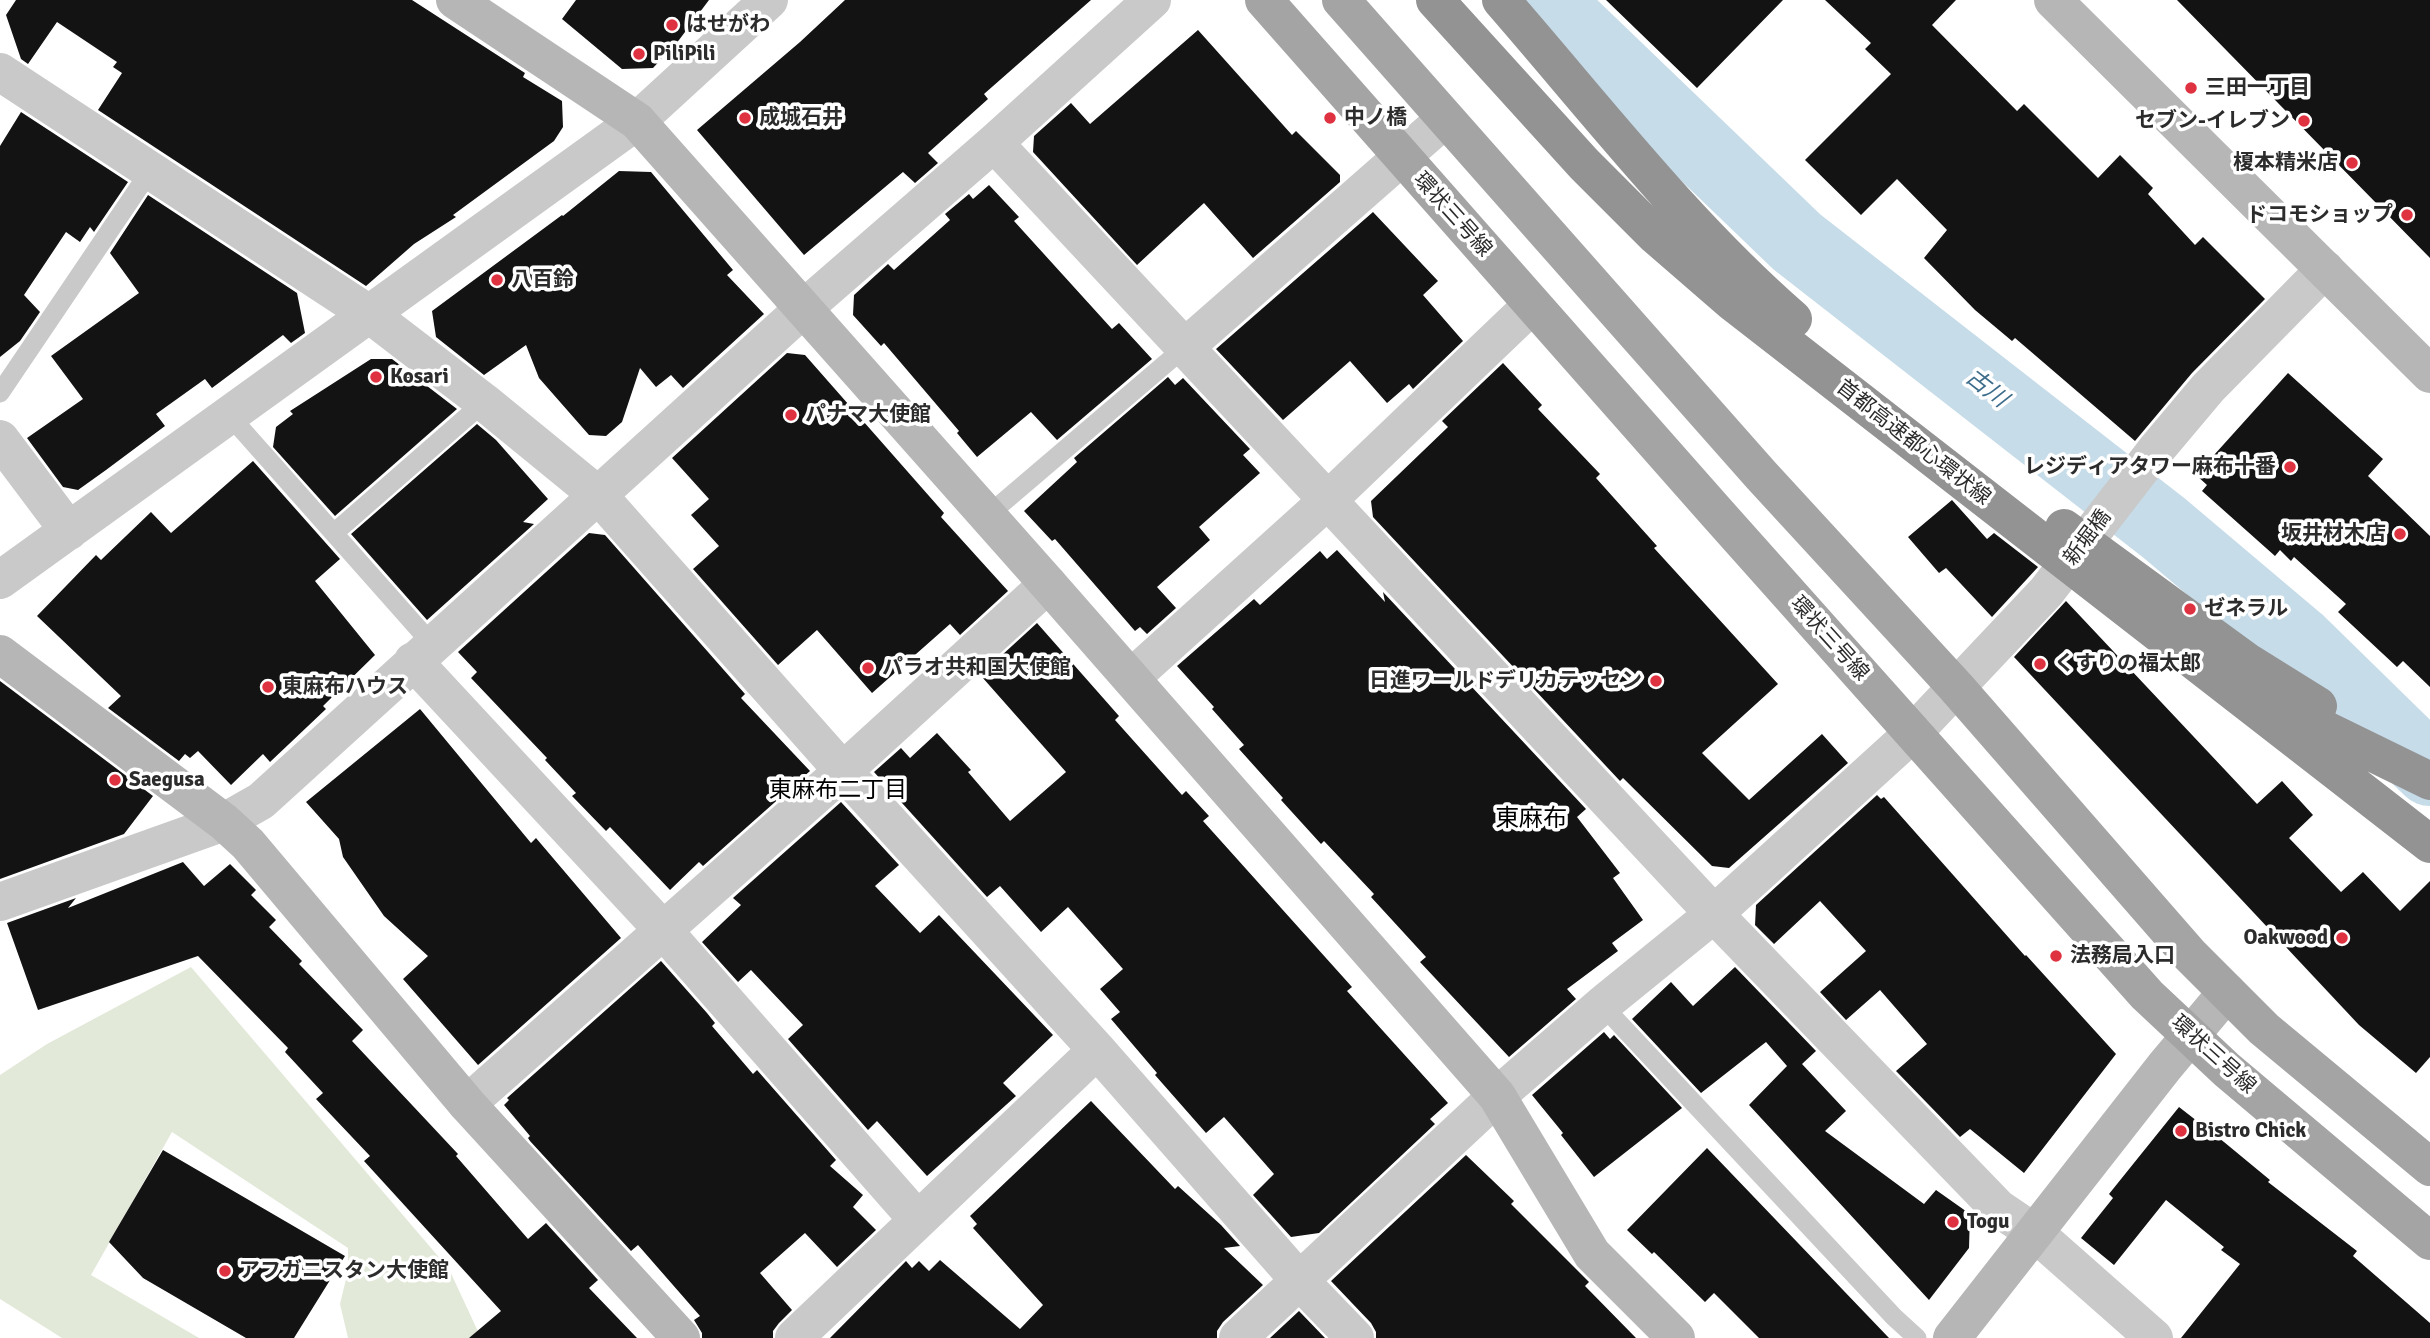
<!DOCTYPE html>
<html>
<head>
<meta charset="utf-8">
<style>
  body { margin:0 }
  canvas { display:block; background:#fff }
</style>
</head>
<body>
<canvas width="2430" height="1338"></canvas>
<script>
const g = document.querySelector('canvas').getContext('2d');
g.lineJoin = 'round';
function fillPath(path, color) { g.fillStyle = color; g.fill(path, 'evenodd'); }
function strokePath(path, color, width, dash) { g.strokeStyle = color; g.lineWidth = width; g.lineCap = dash ? 'butt' : 'round'; g.setLineDash(dash || []); g.stroke(path); }
function label(font, color, halo, rows, align = 'center') {
  g.font = font + ' Signika,"Noto Sans JP",sans-serif'; g.lineWidth = 7; g.setLineDash([]); g.textBaseline = 'middle'; g.strokeStyle = halo; g.fillStyle = color; for (const [text, x, y, turn = 0] of rows) {
    g.save(); g.translate(x, y); g.rotate((+turn || 0) * Math.PI / 180); g.textAlign = isNaN(turn) ? turn : align; if (halo) g.strokeText(text, 0, 0); g.fillText(text, 0, 0); g.restore();
  }
}
const green = new Path2D(`
  M191 967 449 1269 481 1338H348L340 1304 348 1271V1248L172 1132 91 1275 199 1338H62L0 1299V1075L47 1044Z`);
const river = new Path2D(`
  M1548 0 1562 16 1797 242 2164 528 2299 642 2430 770`);
const building = new Path2D(`
  M16 0H412L525 73 523 77 562 101 563 127 554 141 453 215 456 217 414 244 366 286 98 110 122 73 113 67 117 62 57 22 28 64 21 59 6 15Z
  M576 0H709L679 40 653 68 622 69 562 19Z
  M845 0H1091L984 94 988 99 928 153 938 163 915 183 903 172 804 255 697 130 800 42Z
  M1606 0H1783L1697 88Z
  M1825 0H1956L1932 25 2017 111 2024 104 2098 178 2120 155 2153 188 2148 194 2195 245 2203 237 2265 299 2192 373 2135 441 2015 338 2012 341 1975 310 1924 258 1947 230 1897 179 1861 215 1805 160 1891 74 1865 49 1871 43Z
  M2177 0H2430V258Z
  M1198 30 1292 135 1296 131 1340 175V182L1253 258 1204 203 1137 265 1033 152 1034 136 1071 103 1090 124Z
  M21 112 128 182 94 232 90 227 80 242 66 232 24 295 40 312 20 341 0 357V146Z
  M619 171 651 172 733 270 727 275 764 314 683 388 671 375 656 387 640 368 622 422 606 436 589 435 539 378 526 345 484 375 436 337 432 311 562 215 563 216Z
  M989 185 1019 217 1014 221 1112 329 1119 323 1152 359 1057 440 1031 412 977 457 957 433 959 431 884 343 881 346 853 315 854 295 888 264 894 270 950 220 945 214 969 194 973 199Z
  M148 195 297 293 305 333 291 343 283 335 212 388 205 379 156 414 165 426 106 470 78 490 63 487 27 438 83 399 51 356 139 293 110 253Z
  M1373 212 1438 281 1423 295 1463 341 1413 389 1409 384 1387 403 1350 361 1283 420 1216 349Z
  M787 353 805 355 944 513 941 517 1008 591 960 635 950 624 872 693 817 630 778 665 693 569 719 546 691 515 709 499 672 458Z
  M371 359H392L457 409 335 516 273 447 276 427 293 414 290 411Z
  M1503 363 1542 405 1538 409 1600 474 1596 478 1657 546 1654 548 1778 684 1702 753 1749 800 1822 734 1848 763 1729 868 1712 866 1623 778 1620 781 1373 517 1371 501 1448 427 1442 421Z
  M2288 373 2383 459 2368 476 2430 536V687L2403 661 2397 667 2338 612 2346 604 2294 557 2291 561 2280 550 2275 556 2202 491 2207 485 2196 475Z
  M1168 377 1175 385 1183 378 1250 449 1243 455 1260 473 1199 527 1210 540 1157 587 1176 608 1147 634 1140 627 1135 631 1055 539 1052 541 1024 511 1077 462 1074 458Z
  M477 424 496 440 548 499 523 522 534 524 427 620 351 534Z
  M253 461 340 559 315 581 375 655 323 706 326 709 270 762 263 754 231 785 198 751 190 758 185 754 179 761 108 708 121 696 37 616 96 555 101 560 151 512 171 533Z
  M1952 500 1987 539 1994 533 2038 567 1992 617 1946 568 1939 573 1908 537Z
  M589 533 605 535 745 694 741 698 810 771 703 866 699 862 670 890 610 827 606 831 572 796 576 793 545 760 547 758 471 678 477 672 458 652Z
  M1337 550 1385 602 1383 592 1586 809 1577 817 1620 873 1613 878 1643 920 1612 943 1618 951 1567 989 1576 999 1509 1057 1420 962 1426 957 1371 897 1374 894 1324 841 1321 844 1281 800 1283 798 1239 749 1244 745 1212 709 1214 707 1177 666 1254 599 1260 605 1320 551 1327 559Z
  M2066 601 2257 804 2282 781 2313 815 2289 838 2341 892 2363 872 2400 911 2430 881V1057L2416 1073 2359 1025 2014 657Z
  M1037 623 1119 716 1115 720 1182 795 1186 791 1209 816 1203 821 1352 987 1347 991 1448 1103 1430 1119 1435 1124 1319 1233 1291 1237 1253 1195 1274 1174 1224 1117 1206 1133 1155 1075 1157 1073 1111 1019 1120 1012 1100 989 1123 969 1068 907 1041 932 1000 886 987 897 874 772 901 748 910 758 937 733 971 770 968 772 1010 821 1066 772 982 677 991 669 989 667Z
  M0 681 153 796 124 834 0 879Z
  M420 709 531 843 536 838 621 938 478 1065 403 979 428 956 384 916 343 857 339 839 306 802Z
  M1877 795 1881 799 1884 797 2025 956 2026 955 2116 1054 2024 1173 1970 1129 1960 1137 1896 1071 1927 1044 1880 990 1846 1020 1820 992 1866 951 1820 901 1774 944 1755 925 1756 905Z
  M841 802 899 865 875 886 920 933 939 915 1053 1035 1003 1083 1016 1096 927 1176 877 1121 868 1130 788 1039 803 1025 751 970 738 982 702 942 741 905 733 898Z
  M183 862 204 886 230 864 256 890 251 895 276 920 269 927 302 961 299 964 363 1030 352 1041 458 1154 456 1156 528 1239 546 1223 598 1280 589 1288 637 1338H469L501 1311 364 1161 370 1156 316 1099 323 1093 285 1052 288 1048 198 956 38 1010 7 923 76 898 68 908Z
  M661 961 707 1013 715 1023 712 1026 753 1074 757 1070 836 1160 830 1166 863 1195 853 1207 876 1230 837 1267 805 1233 760 1273 792 1310 779 1323 773 1331V1338H702V1333L694 1320 700 1316 638 1245 631 1251 530 1141 528 1138 530 1136 504 1105 509 1100 507 1098Z
  M1735 967 1816 1051 1802 1064 1846 1111 1825 1131 1924 1204 1936 1190 1970 1214 1969 1248 1929 1300 1749 1105 1787 1066 1766 1042 1701 1093 1632 1019 1671 982 1693 1006Z
  M1604 1032 1610 1039 1614 1035 1682 1108 1594 1177 1561 1135 1563 1133 1532 1095Z
  M1091 1101 1175 1189 1178 1186 1221 1225 1240 1246 1224 1248 1263 1285 1223 1322 1217 1331V1338H830L906 1261 912 1268 919 1261 929 1271 940 1260 1020 1329 1043 1305 973 1228 977 1224 970 1216Z
  M2179 1107 2224 1142 2270 1180 2268 1182 2357 1251 2353 1256 2430 1323V1338H2181L2240 1264 2221 1250 2224 1247 2166 1200 2114 1265 2081 1238 2113 1198 2109 1194Z
  M1707 1148 1889 1338H1759L1714 1293 1705 1302 1654 1252 1652 1254 1627 1230Z
  M163 1150 345 1256 294 1338H246L143 1278 109 1242Z
  M1466 1155 1514 1201 1511 1204 1589 1282 1585 1286 1636 1338H1376V1332L1371 1323 1331 1281Z
  M1299 1311 1325 1338H1270Z`);
const lane = new Path2D(`
  M0 393 150 171
  M229 415 432 644
  M987 516 1184 348
  M334 533 484 402
  M1602 1005 1894 1317 1917 1338`);
const street = new Path2D(`
  M0 72 369 314 484 402 599 496 843 771 1097 1050 1299 1280 1355 1338
  M994 143 1714 914 1998 1208 2035 1233 2154 1338
  M1184 348 1445 119
  M0 439 69 531
  M0 580 637 121 769 0
  M413 661 663 930 917 1219
  M1131 678 1327 501 1532 305
  M0 902 224 822 261 801 803 309 994 143 1152 0
  M467 1104 843 771 1048 584
  M794 1338 1097 1050
  M1238 1338 1497 1096 1602 1005 1714 914 1913 733 2046 592 2155 451 2208 388 2325 269`);
const secondary = new Path2D(`
  M455 0 637 121 1048 584 1497 1096 1592 1254 1676 1338
  M2053 0 2430 374
  M0 654 224 822 248 844 467 1104 681 1338
  M1952 1338 2165 1066 2227 992`);
const primary = new Path2D(`
  M1264 0 1716 512 2147 995 2227 1070 2430 1241
  M1341 0 1761 475 1956 687 2190 955 2264 1029 2430 1167`);
const highway = new Path2D(`
  M1435 0 1584 164 1656 236 1731 301 2430 844
  M1501 0C1596 109 1684 224 1793 319
  M2064 528 2249 663 2318 706
  M2283 704 2326 730 2430 781`);
const markers = [
  [672,25,7,"#df3240"],
  [639,54,7,"#df3240"],
  [2191,88,7,"#df3240"],
  [745,118,7,"#df3240"],
  [1330,118,7,"#df3240"],
  [2304,121,7,"#df3240"],
  [2352,163,7,"#df3240"],
  [2407,215,7,"#df3240"],
  [497,280,7,"#df3240"],
  [376,377,7,"#df3240"],
  [791,415,7,"#df3240"],
  [2290,467,7,"#df3240"],
  [2400,534,7,"#df3240"],
  [2190,609,7,"#df3240"],
  [2040,664,7,"#df3240"],
  [868,668,7,"#df3240"],
  [1656,681,7,"#df3240"],
  [268,687,7,"#df3240"],
  [115,780,7,"#df3240"],
  [2342,938,7,"#df3240"],
  [2056,956,7,"#df3240"],
  [2181,1131,7,"#df3240"],
  [1953,1222,7,"#df3240"],
  [225,1271,7,"#df3240"]
];
const poiNames = [
  ["はせがわ",686,25],
  ["PiliPili",653,54],
  ["三田一丁目",2205,88],
  ["成城石井",759,118],
  ["中ノ橋",1344,118],
  ["セブン-イレブン",2290,121,"right"],
  ["榎本精米店",2338,163,"right"],
  ["ドコモショップ",2393,215,"right"],
  ["八百鈴",511,280],
  ["Kosari",390,377],
  ["パナマ大使館",805,415],
  ["レジディアタワー麻布十番",2276,467,"right"],
  ["坂井材木店",2386,534,"right"],
  ["ゼネラル",2204,609],
  ["くすりの福太郎",2054,664],
  ["パラオ共和国大使館",882,668],
  ["日進ワールドデリカテッセン",1642,681,"right"],
  ["東麻布ハウス",282,687],
  ["Saegusa",129,780],
  ["Oakwood",2328,938,"right"],
  ["法務局入口",2070,956],
  ["Bistro Chick",2195,1131],
  ["Togu",1967,1222],
  ["アフガニスタン大使館",239,1271]
];
const streetNames = [
  ["環状三号線",1452,215,48],
  ["首都高速都心環状線",1913,443,38],
  ["新堀橋",2088,538,-53],
  ["環状三号線",1829,639,48],
  ["環状三号線",2213,1055,42]
];
const waterNames = [
  ["古川",1986,389,38]
];
const neighbourhoodNames = [
  ["東麻布二丁目",838,791]
];
const quarterNames = [
  ["東麻布",1531,820]
];
fillPath(green, '#e2e9d9');
strokePath(river, '#c6dce9', 72);
fillPath(building, '#131313');
strokePath(lane, '#c9c9c9', 19);
strokePath(street, '#c9c9c9', 38);
strokePath(secondary, '#b6b6b6', 38);
strokePath(primary, '#a4a4a4', 38);
strokePath(highway, '#939393', 38);
for (const [x, y, r, color] of markers) { const dot = new Path2D(); dot.arc(x, y, r, 0, 2 * Math.PI); g.fillStyle = color; g.fill(dot); strokePath(dot, '#fff', 2.5); }
label('bold 21px', '#2c2c2c', '#fff', poiNames, 'left');
label('21px', '#2c2c2c', '#fff', streetNames);
label('italic 23px', '#3d6d8b', '#fff', waterNames);
label('23px', '#000', '#fff', neighbourhoodNames);
label('24px', '#000', '#fff', quarterNames);
</script>
</body>
</html>
